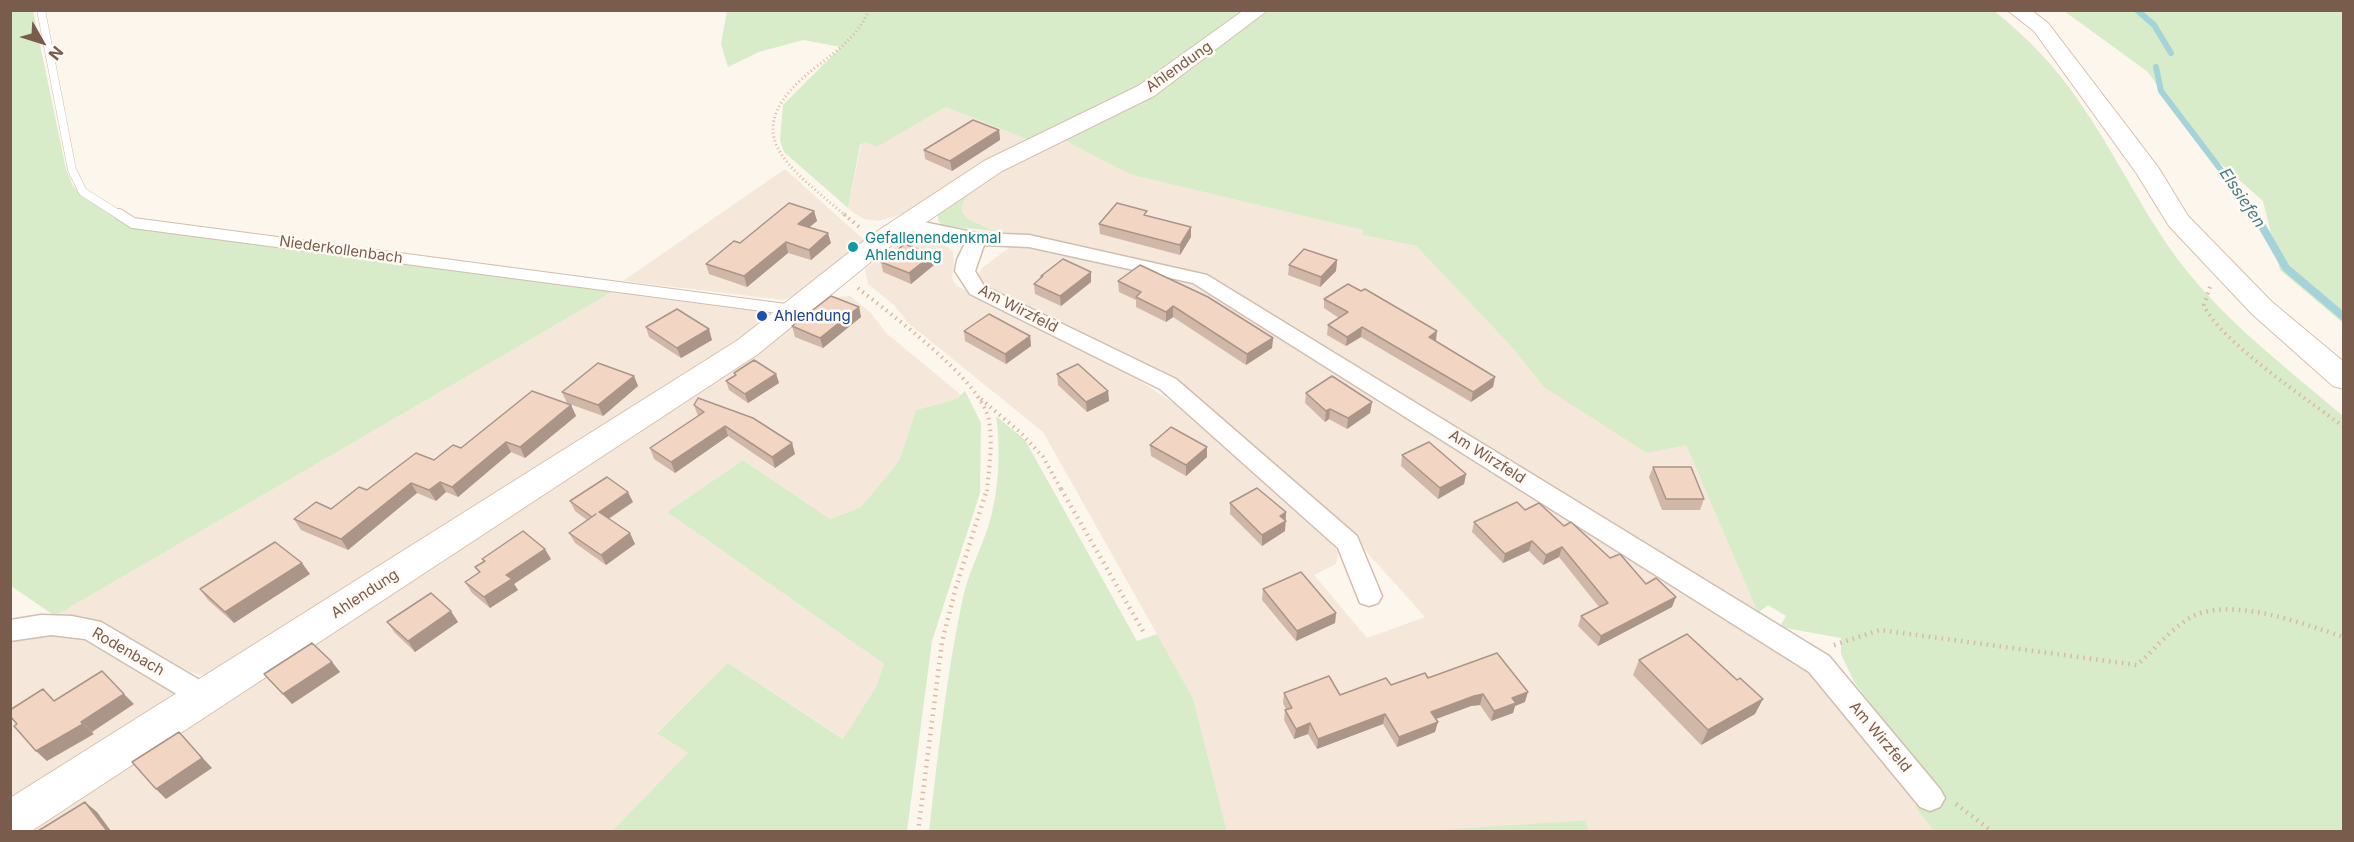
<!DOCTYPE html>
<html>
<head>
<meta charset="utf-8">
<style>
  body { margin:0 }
  #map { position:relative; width:2354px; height:842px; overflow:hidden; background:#fdf6ec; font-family:Inter,sans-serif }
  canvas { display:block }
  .frame { position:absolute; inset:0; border:12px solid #7a5c4d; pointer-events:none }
  .north { position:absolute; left:12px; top:12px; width:60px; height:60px; -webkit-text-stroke:4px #fffaf3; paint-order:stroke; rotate:129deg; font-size:16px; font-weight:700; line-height:24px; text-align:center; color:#7a5c4d }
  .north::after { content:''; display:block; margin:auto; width:21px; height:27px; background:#7a5c4d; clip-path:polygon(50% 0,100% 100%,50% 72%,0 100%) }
</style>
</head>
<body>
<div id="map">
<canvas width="2354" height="842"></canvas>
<div class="frame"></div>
<div class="north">N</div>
</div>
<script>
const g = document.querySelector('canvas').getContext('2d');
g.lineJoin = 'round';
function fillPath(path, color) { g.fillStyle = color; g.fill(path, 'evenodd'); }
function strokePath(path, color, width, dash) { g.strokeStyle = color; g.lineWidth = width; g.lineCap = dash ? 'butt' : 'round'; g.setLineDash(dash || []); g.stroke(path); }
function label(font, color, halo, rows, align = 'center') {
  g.font = font + ' Inter,sans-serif'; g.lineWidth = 5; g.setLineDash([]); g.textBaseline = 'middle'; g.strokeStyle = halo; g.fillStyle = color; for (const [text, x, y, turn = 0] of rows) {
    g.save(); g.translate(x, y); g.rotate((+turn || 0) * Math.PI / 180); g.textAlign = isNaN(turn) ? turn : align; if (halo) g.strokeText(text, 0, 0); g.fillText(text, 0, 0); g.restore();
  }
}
const residential = new Path2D(`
  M946 107 1029 140 906 213 878 221 864 219 854 213 848 208 861 145 866 142 877 147Z
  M1059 138 1132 175 1364 230V235L1416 246 1509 344 1544 387 1686 445 1758 613 1205 275 1046 239 995 231 968 219 962 212 963 203 973 185Z
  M785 169 863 239 865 246 809 290 784 300 623 281Z
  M906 238 930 239 944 243 952 251 954 260 952 279 957 286 1122 369 1187 412 1274 486 1338 551 1336 564 1314 575 1367 638 1425 617 1363 548 1290 477 1203 404 1134 359 985 285 977 277 983 267 1010 247 1026 245 1200 285 1705 604 1818 679 1879 752 1934 831 1589 832 1584 820 1425 832 1227 831 1193 698 1043 432 907 322 894 305 868 284 865 269Z
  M619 288 756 308 758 318 754 333 220 673 202 675 190 672 95 622 77 617 55 616Z
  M850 296 871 313 886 333 960 394 956 399 916 410 899 461 861 507 830 519 743 460 667 512 884 664 876 687 844 739 728 663 657 732 689 753 612 831 17 832 823 298Z
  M51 631 84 636 176 695 11 810 10 637Z`);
const green = new Path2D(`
  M11 11H33L66 169 73 186 80 193 129 223 619 288 55 616 11 586Z
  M727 11H1251L1135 90 1029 140 946 107 877 147 866 142 860 145 848 208 784 152 780 140 783 105 841 47 803 40 759 52 728 67 721 44Z
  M1269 11H1994C2025 35 2056 67 2078 100 2117 155 2144 217 2186 270 2231 326 2289 370 2343 416V831H1934L1914 805 1943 799 1854 682 1841 654V638L1780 627 1786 616 1768 605 1758 613 1686 445 1647 453 1544 387 1509 344 1416 246 1363 235V230L1132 175 1059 138 1147 94Z
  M2064 11H2343V323L2280 270 2263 201 2196 142 2148 72Z
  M973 185 963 203 962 212 968 219 995 231 942 226 938 220V214Z
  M965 391 981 423 980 493 932 641 907 831H612L688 753 657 733 728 663 843 739 876 687 884 664 667 512 743 460 830 519 861 507 899 461 916 410 956 399Z
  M996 416 1025 440 1137 641 1157 634 1193 698 1227 831H929C938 754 946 678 962 602 967 575 981 550 989 524 999 490 1001 451 996 416Z
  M1585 820 1589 831H1425Z`);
const streamFar1 = new Path2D(`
  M2137 10 2154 25 2171 53
  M2156 67 2161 91 2256 216`);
const stream = new Path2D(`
  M2255 214 2286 268 2344 317`);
const pathFar2 = new Path2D(`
  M846 216C787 165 732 133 816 67 838 50 858 36 869 10`);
const pathFar1 = new Path2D(`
  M844 214 859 227
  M2210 287 2204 305C2218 340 2311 402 2344 427
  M858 288C891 315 983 381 989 421 993 444 989 468 987 491
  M981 399 1021 433 1043 457 1062 491`);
const path = new Path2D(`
  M1061 489 1143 631
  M1834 645 1880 630 2137 665C2154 650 2169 631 2188 619 2228 594 2303 624 2344 637
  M1956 804 1993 832
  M918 832 942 642 956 587 987 489`);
const laneFar1 = new Path2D(`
  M41 10 72 170 83 192 121 216`);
const lane = new Path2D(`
  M119 214 133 223 793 310`);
const street = new Path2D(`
  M904 218 977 233 1029 235 1207 275 1829 656 1940 789 1945 798 1940 807 1930 811 1920 807 1809 672 1193 283 1029 247 984 245 975 271 984 286 1176 379 1357 536 1382 596 1378 603 1369 606 1360 603 1338 548 1160 389 970 294 955 271 957 260 965 243 897 228 895 224Z
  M41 615 72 616 101 622 215 689 219 697 215 705 205 709 195 705 85 639 51 635 10 641V620Z`);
const secondary = new Path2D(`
  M1244 10H1268L1154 96 1002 171 888 248 758 354 30 832H10V798L738 340 870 236 984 161 1138 86Z
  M2007 10H2031L2048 23 2158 167 2188 216 2272 302 2344 362V389L2333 386 2252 314 2169 226 2137 174 2034 31Z`);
const wall = new Path2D(`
  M999 130 1000 140 952 171 925 159 924 150Z
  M814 211 817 221 809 227 831 243 811 260 788 253 747 287 709 274 706 264 740 243Z
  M1147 216 1191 237 1180 255 1100 234 1099 224Z
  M932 255 934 265 911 284 883 272 881 262Z
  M1337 260 1336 271 1320 287 1288 275 1289 265Z
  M1091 272V282L1061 306 1035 294 1034 284 1041 278V276Z
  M1118 281 1273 338 1272 348 1246 365 1173 317 1166 322 1136 307V300L1119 292Z
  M1324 299 1436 341 1495 377 1493 387 1471 402 1361 337 1346 346 1327 335 1328 325 1339 318 1324 308Z
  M859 307 861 317 823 348 795 337 792 326Z
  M646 327 712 340 681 358 649 337Z
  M964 331 1030 336 1031 346 1006 364 965 341Z
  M734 373 776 374 779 383 748 403 729 390 726 381 735 376Z
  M1057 374 1108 391 1109 401 1087 412 1058 385Z
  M634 376 638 386 603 416 567 403 562 392Z
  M1306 393 1372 402 1370 413 1347 429 1329 419 1325 422 1305 403Z
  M571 405 576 416 525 458 511 452 458 497 446 492 436 501 417 493 348 550 301 530 294 519 331 509 367 490 434 460 461 448Z
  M694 405 792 443 795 454 775 468 728 436 675 473 654 459 650 448 698 416Z
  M1150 445 1207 457 1186 476 1151 456Z
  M1402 455 1466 474 1464 484 1438 499 1401 466Z
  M1653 467 1704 499 1700 510H1662L1649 477Z
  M570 501 633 502 609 519 635 544 606 565 575 543 569 533 587 520 575 511Z
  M1230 503 1286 512 1285 531 1262 546 1230 514Z
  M1525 510 1564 526 1646 584 1672 607 1598 646 1578 626 1581 616 1599 607 1559 557 1543 565 1529 551 1503 563 1472 532 1474 522Z
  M482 559H551L514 584 518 590 490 608 472 593 465 582 479 573 475 567 484 562Z
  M310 574 234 623 208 600 200 589Z
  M1263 589 1336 613 1335 623 1296 641 1262 600Z
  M387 622H458L415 652 395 633Z
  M1639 660 1755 714 1701 745 1633 675Z
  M332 662 340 672 292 704 264 674Z
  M1428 678 1525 702 1515 706 1513 713 1491 721 1480 705 1471 706 1436 719 1435 732 1397 747 1383 724 1317 749 1308 734 1294 739 1284 720 1285 710H1286L1283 703 1284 693 1340 695Z`);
const shadedWall = new Path2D(`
  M999 130 1000 140 952 171 950 161Z
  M814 211 817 221 801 234 798 224Z
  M1191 227V237L1180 255V245Z
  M828 233 831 243 811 260 809 250Z
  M786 242 788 253 747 287 744 276Z
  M932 255 934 265 911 284 909 273Z
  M1337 260 1336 271 1320 287 1321 277Z
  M1091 272V282L1061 306 1060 296Z
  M1173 306V317L1166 322V312Z
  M859 307 861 317 823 348 820 338Z
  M1362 327 1361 337 1346 346 1347 337Z
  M709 329 712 340 681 358 677 348Z
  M1437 331 1436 341 1429 337Z
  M1030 336 1031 346 1006 364 1005 354Z
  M1273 338 1272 348 1246 365 1247 354Z
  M776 374 779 383 748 403 745 394Z
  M634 376 638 386 603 416 598 405Z
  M1495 377 1493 387 1471 402 1473 392Z
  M1108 391 1109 401 1087 412 1086 402Z
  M1372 402 1370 413 1347 429 1348 418Z
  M571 405 576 416 525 458 520 447Z
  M1330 409 1329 419 1325 422 1326 411Z
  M725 426 728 436 675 473 671 462Z
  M506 442 511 452 458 497 452 487Z
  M792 443 795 454 775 468 772 457Z
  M1207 447V457L1186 476V465Z
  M1466 474 1464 484 1438 499 1440 488Z
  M440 482 446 492 436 501 429 490Z
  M411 483 417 493 348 550 341 539Z
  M628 492 633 502 603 522 599 512Z
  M1286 512 1285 531 1262 546V535L1280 516Z
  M630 533 635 544 606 565 601 555Z
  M1532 541 1529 551 1503 563 1505 554Z
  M1562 547 1559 557 1543 565 1546 555Z
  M545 549 551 559 514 584 518 590 490 608 484 597 506 575Z
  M302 563 310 574 234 623 225 612Z
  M1676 597 1672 607 1598 646 1601 636Z
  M451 611 458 622 415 652 408 641Z
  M1336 613 1335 623 1296 641 1297 631Z
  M332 662 340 672 292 704 283 694Z
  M1528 692 1525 702 1515 706 1513 713 1491 721 1494 711 1512 698Z
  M124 694 134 704 92 732 81 722Z
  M1483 694 1480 705 1471 706 1428 722 1431 712 1474 696Z
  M1763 699 1755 714 1701 745 1708 730Z
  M1385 714 1383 724 1317 749 1318 739Z
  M1438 722 1435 732 1397 747 1399 737Z
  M1310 723 1308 734 1294 739 1296 729Z
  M83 724 94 734 47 761 36 751Z
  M179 732 212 768 166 799 156 789Z
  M85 802 97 812 111 831H107Z`);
const building = new Path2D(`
  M973 120 999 130 950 161 924 150Z
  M789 203 814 211 798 224 828 233 809 250 786 242 744 276 706 264 734 241 740 243Z
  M1117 203 1147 211 1144 215 1191 227 1180 245 1099 224Z
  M905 244 932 255 909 273 881 262Z
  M1304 249 1337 260 1321 277 1289 265Z
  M1063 259 1091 272 1060 296 1034 284 1043 276H1041Z
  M1140 265 1208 297 1273 338 1247 354 1173 306 1166 312 1136 297 1141 292 1118 281Z
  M1348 284 1361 291 1365 289 1437 331 1429 337 1495 377 1473 392 1362 327 1347 337 1328 325 1348 312 1324 299Z
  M831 296 859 307 820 338 792 326Z
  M677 309 709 329 677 348 646 327Z
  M989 314 1030 336 1005 354 964 331Z
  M754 360 776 374 745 394 726 381 736 375 734 373Z
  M598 363 634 376 598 405 562 392Z
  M1078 364 1108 391 1086 402 1057 374Z
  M1332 376 1372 402 1348 418 1330 409 1326 411 1306 393Z
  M532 391 571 405 520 447 506 442 452 487 440 482 429 490 411 483 341 539 294 519 316 502 331 509 359 487 367 490 416 453 434 460 453 445 461 448Z
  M698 398 753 418 792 443 772 457 725 426 671 462 650 448 704 412 694 405Z
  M1171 427 1207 447 1186 465 1150 445Z
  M1429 442 1466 474 1440 488 1402 455Z
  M1653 467H1691L1704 499H1666Z
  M607 477 628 492 599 512 630 533 601 555 569 533 596 514 592 517 570 501Z
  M1257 488 1286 512 1280 516 1286 521 1262 535 1230 503Z
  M1517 502 1525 510 1539 503 1564 526 1571 522 1610 558 1620 554 1646 584 1656 578 1676 597 1601 636 1581 616 1608 603 1562 547 1546 555 1532 541 1505 554 1474 522Z
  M523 531 545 549 506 575 512 579 484 597 465 582 480 572 475 567 485 561 482 559Z
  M275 542 302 563 225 612 200 589Z
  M1301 572 1336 613 1297 631 1263 589Z
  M431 593 451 611 408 641 387 622Z
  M1687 634 1737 680 1740 678 1763 699 1708 730 1639 660Z
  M312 643 332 662 283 694 264 674Z
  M1497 653 1528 692 1512 698 1516 703 1494 711 1483 694 1474 696 1431 712 1438 722 1399 737 1385 714 1318 739 1310 723 1296 729 1285 710 1292 708 1284 693 1329 676 1340 695 1386 678 1391 685 1425 673 1428 678Z
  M102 671 124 694 81 722 83 724 36 751 14 726 17 724 10 716V710L43 689 54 701Z
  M179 732 202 758 156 789 132 762Z
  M85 802 107 831H38Z`);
const markers = [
  [853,247,6,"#0f9aa8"],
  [762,316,6,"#1a4fb4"]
];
const streetNames = [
  ["Ahlendung",1179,67,-35],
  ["Niederkollenbach",341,250,8],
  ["Am Wirzfeld",1018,309,27],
  ["Am Wirzfeld",1487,457,32],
  ["Ahlendung",365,594,-33],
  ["Rodenbach",128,652,30],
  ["Am Wirzfeld",1880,737,50]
];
const cultureNames = [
  ["Gefallenendenkmal",865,238],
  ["Ahlendung",865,255]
];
const transitNames = [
  ["Ahlendung",774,316]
];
const waterNames = [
  ["Elssiefen",2242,198,56]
];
fillPath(residential, '#f5e8da');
fillPath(green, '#d8ecc9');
strokePath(streamFar1, '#a5d3da', 6);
strokePath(stream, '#a5d3da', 8);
strokePath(laneFar1, '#d1beb0', 9);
strokePath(lane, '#d1beb0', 12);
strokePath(street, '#d1beb0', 3);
strokePath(secondary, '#d6c0b0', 2);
strokePath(pathFar2, '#d9b8a5', 3, [1, 3]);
strokePath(pathFar1, '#d9b8a5', 4, [1.5, 4.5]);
strokePath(path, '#d9b8a5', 4.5, [1.5, 5]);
strokePath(laneFar1, '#fff', 8);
strokePath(lane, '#fff', 10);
fillPath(street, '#fff');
fillPath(secondary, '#fff');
fillPath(wall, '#d1b7a8');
fillPath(shadedWall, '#aa9588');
fillPath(building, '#f3d5c3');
strokePath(building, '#aa9588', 1.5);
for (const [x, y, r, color] of markers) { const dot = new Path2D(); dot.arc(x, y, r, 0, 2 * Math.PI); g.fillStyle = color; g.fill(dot); strokePath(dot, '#fffaf3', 2); }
label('15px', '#7a5c4d', '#fffaf3', streetNames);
label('15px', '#0d838f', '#fffaf3', cultureNames, 'left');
label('15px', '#164399', '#fffaf3', transitNames, 'left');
label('italic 16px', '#437c86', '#fffaf3', waterNames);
</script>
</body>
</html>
